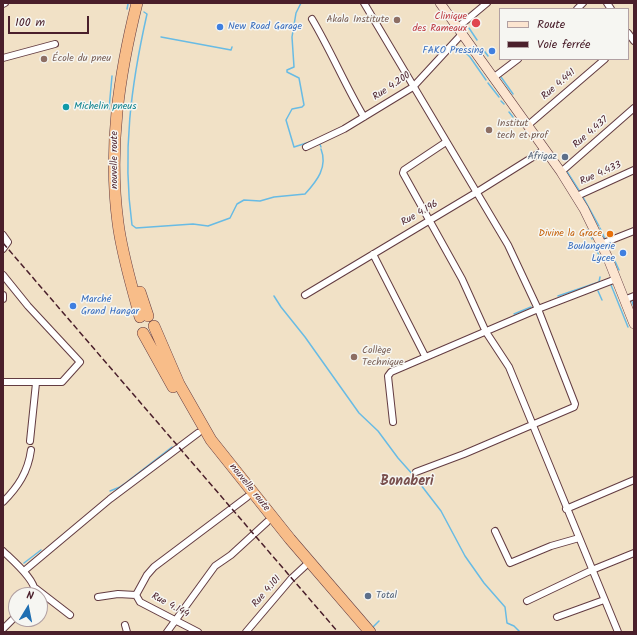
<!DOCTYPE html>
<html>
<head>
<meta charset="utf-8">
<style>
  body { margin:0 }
  #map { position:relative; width:637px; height:635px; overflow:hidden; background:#f1e1c6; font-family:Kalam,sans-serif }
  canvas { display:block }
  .frame { position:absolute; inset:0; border:4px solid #4a1f2b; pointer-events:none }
  .legend { position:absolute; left:499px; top:8px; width:130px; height:52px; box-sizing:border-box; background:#f6f6f2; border:1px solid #b1a0a2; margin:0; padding:5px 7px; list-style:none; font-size:12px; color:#4a1f2b }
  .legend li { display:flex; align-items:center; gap:8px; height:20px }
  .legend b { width:20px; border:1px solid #b1a0a2 }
  .north { position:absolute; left:8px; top:587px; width:40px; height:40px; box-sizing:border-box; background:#f6f6f2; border:1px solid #b1a0a2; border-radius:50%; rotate:10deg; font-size:11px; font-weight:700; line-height:16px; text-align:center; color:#4a1f2b }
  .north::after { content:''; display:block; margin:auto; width:14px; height:18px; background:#1f6fb2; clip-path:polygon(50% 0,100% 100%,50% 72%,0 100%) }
  .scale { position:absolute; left:8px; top:16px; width:81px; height:18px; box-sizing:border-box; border:2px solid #4a1f2b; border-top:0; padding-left:5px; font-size:12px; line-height:14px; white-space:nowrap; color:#4a1f2b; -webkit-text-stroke:3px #f6f6f2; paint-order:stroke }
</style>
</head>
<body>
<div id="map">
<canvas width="637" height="635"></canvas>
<div class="frame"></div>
<ul class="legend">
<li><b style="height:5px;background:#fce5d0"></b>Route</li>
<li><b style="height:5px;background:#4a1f2b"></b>Voie ferrée</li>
</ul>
<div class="north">N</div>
<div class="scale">100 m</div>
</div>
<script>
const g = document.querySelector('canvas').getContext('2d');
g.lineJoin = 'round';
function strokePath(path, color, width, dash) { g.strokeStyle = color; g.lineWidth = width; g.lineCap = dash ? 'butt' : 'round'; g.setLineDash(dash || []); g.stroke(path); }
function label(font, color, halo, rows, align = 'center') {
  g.font = font + ' Kalam,sans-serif'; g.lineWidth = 3; g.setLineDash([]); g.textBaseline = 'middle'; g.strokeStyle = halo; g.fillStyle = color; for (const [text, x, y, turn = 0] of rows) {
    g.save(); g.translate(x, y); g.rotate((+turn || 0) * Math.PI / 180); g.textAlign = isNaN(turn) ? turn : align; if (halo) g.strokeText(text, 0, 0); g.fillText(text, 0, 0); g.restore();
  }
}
const stream = new Path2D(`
  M301 3 296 13 292 37 294 67 287 70V72L299 78 304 105 302 107 292 109 286 120 294 147 316 140
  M127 9 128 4
  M144 12 147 14C131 85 122 153 132 225L136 228 193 224 208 226 230 218
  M469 28 477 40
  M161 37 231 50 232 47
  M482 48 488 56
  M463 50 470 57 486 80
  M501 77 513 94
  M488 83 499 97
  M501 101 504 104
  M109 109 112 76
  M509 112 513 117
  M516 120 519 125
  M319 142 321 147
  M566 170 580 192
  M583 197 599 226
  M230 218 237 204 244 200 260 201 274 197 305 194C317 181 328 167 321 149
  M600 228 605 239
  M588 230 592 239
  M594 244 596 248
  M597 251 601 260
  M614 259 619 270
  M611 285 628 327
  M598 291 602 300
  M274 296 281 307 305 337 359 413 378 431 398 458 414 476 441 511 465 556 484 583 505 607 507 623 514 626 520 632
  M558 296 599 282 600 277
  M631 299 634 307
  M514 314 531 307
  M128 481 172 447
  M121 486 127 482
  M110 491 120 487
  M24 563 41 550
  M372 628 379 621`);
const street = new Path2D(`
  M364 3 508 245 538 309 575 404 574 407 464 454 416 472
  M607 3 611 9
  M3 4 5 3
  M577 9 583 3
  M312 19C331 51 345 85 364 117
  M457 28 487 3
  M628 33 634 41
  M3 58 55 44
  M493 78 518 59
  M527 126 605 59
  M446 142 404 170 403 173 462 279 486 332 509 367 618 632
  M306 147 344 129 413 87 461 35
  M561 172 634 108
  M577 196 634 170
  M3 235 8 242 3 249
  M601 244 634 231
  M373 254 425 356
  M3 275 28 306 80 362 62 382H3
  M3 295V299
  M305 295 477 192 544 150
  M624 300 634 296
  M393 422 388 376 391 372 538 309 616 279
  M30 441 36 383
  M3 502C18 487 28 472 31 450
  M566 509 634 480
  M495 531 510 563 551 546 579 538
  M3 551C11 559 40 583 34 595
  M24 571 110 499 198 433
  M35 588 70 615
  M136 595 147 575 154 567 247 497
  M136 595 140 602 198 632
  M98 597 118 594 136 595
  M527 601 592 570 634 553
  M557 617 604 600
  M125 625 127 632
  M3 629 16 616
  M167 632 215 566 231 555 267 522
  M246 632 291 579 305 566`);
const secondary = new Path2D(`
  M440 3 561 172 584 209 607 256 634 324`);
const highway = new Path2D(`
  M137 3C119 75 108 148 118 223 122 255 132 286 140 317
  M140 292 148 316
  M154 326 179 384 211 440 290 539 370 632
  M143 333 173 387`);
const rail = new Path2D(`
  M3 243 338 632`);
const markers = [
  [397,20,4,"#8d6e63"],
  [476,23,5,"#e0444e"],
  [220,27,4,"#3f7fe0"],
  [492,51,4,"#3f7fe0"],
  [44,59,4,"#8d6e63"],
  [66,107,4,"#0f9aa8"],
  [489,130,4,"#8d6e63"],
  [565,157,4,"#5c6f8a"],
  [610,234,4,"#e8710a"],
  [623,253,4,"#3f7fe0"],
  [73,306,4,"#3f7fe0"],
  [354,357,4,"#8d6e63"],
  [368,596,4,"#5c6f8a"]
];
const healthNames = [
  ["Clinique",467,17],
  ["des Rameaux",467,29]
];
const educationNames = [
  ["Akala Institute",389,20,"right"],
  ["École du pneu",52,59],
  ["Institut",497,124],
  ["tech et prof",497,136],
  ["Collège",362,351],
  ["Technique",362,363]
];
const shopNames = [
  ["New Road Garage",228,27],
  ["FAKO Pressing",484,51,"right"],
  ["Boulangerie",615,247,"right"],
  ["Lycee",615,259,"right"],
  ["Marché",81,300],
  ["Grand Hangar",81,312]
];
const streetNames = [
  ["Rue 4.441",559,85,-41],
  ["Rue 4.200",392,87,-34],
  ["Rue 4.437",591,133,-41],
  ["nouvelle route",115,160,-90],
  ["Rue 4.433",601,174,-24],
  ["Rue 4.196",420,214,-30],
  ["nouvelle route",249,488,51],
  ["Rue 4.101",267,592,-49],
  ["Rue 4.144",170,606,28]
];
const cultureNames = [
  ["Michelin pneus",74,107]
];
const serviceNames = [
  ["Afrigaz",557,157],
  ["Total",376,596,"left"]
];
const foodNames = [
  ["Divine la Grace",602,234]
];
const districtNames = [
  ["Bonaberi",407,483]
];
strokePath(stream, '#68bbe4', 1.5);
strokePath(street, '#633c42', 8);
strokePath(secondary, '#633c42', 10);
strokePath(highway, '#633c42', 12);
strokePath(street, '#fff', 6);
strokePath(secondary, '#fce5d0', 9);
strokePath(highway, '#f8bd89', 11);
strokePath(rail, '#4a1f2b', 1.5, [6, 3]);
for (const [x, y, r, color] of markers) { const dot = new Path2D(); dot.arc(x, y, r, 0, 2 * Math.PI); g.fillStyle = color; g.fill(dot); strokePath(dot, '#f6f6f2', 1.5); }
label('10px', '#be3a42', '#f6f6f2', healthNames, 'right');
label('10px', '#785e54', '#f6f6f2', educationNames, 'left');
label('10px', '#366cbe', '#f6f6f2', shopNames, 'left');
label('10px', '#4a1f2b', '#f6f6f2', streetNames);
label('10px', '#0d838f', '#f6f6f2', cultureNames, 'left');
label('10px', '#4e5e75', '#f6f6f2', serviceNames, 'right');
label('10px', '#c56008', '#f6f6f2', foodNames, 'right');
label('bold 14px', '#794f4d', '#f6f6f2', districtNames);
</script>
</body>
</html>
